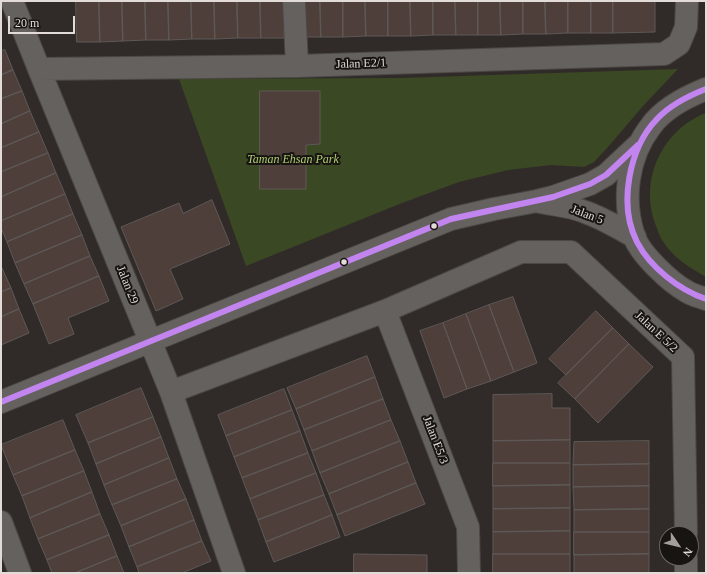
<!DOCTYPE html>
<html>
<head>
<meta charset="utf-8">
<style>
  body { margin:0 }
  #map { position:relative; width:707px; height:574px; overflow:hidden; background:#302b28; font-family:Georgia,serif }
  canvas { display:block }
  .frame { position:absolute; inset:0; border:2px solid #e2dbd7; pointer-events:none }
  .north { position:absolute; left:659px; top:526px; width:40px; height:40px; box-sizing:border-box; background:#181411; border:1px solid #696460; border-radius:50%; rotate:125deg; font-size:11px; font-weight:700; line-height:16px; text-align:center; color:#e2dbd7 }
  .north::after { content:''; display:block; margin:auto; width:14px; height:18px; background:#a49d9a; clip-path:polygon(50% 0,100% 100%,50% 72%,0 100%) }
  .scale { position:absolute; left:8px; top:16px; width:67px; height:18px; box-sizing:border-box; border:2px solid #e2dbd7; border-top:0; padding-left:5px; font-size:12px; line-height:14px; white-space:nowrap; color:#e2dbd7; -webkit-text-stroke:3px #181411; paint-order:stroke }
</style>
</head>
<body>
<div id="map">
<canvas width="707" height="574"></canvas>
<div class="frame"></div>
<div class="north">N</div>
<div class="scale">20 m</div>
</div>
<script>
const g = document.querySelector('canvas').getContext('2d');
g.lineJoin = 'round';
function fillPath(path, color) { g.fillStyle = color; g.fill(path, 'evenodd'); }
function strokePath(path, color, width, dash) { g.strokeStyle = color; g.lineWidth = width; g.lineCap = dash ? 'butt' : 'round'; g.setLineDash(dash || []); g.stroke(path); }
function label(font, color, halo, rows, align = 'center') {
  g.font = font + ' Georgia,serif'; g.lineWidth = 4; g.setLineDash([]); g.textBaseline = 'middle'; g.strokeStyle = halo; g.fillStyle = color; for (const [text, x, y, turn = 0] of rows) {
    g.save(); g.translate(x, y); g.rotate((+turn || 0) * Math.PI / 180); g.textAlign = isNaN(turn) ? turn : align; if (halo) g.strokeText(text, 0, 0); g.fillText(text, 0, 0); g.restore();
  }
}
const green = new Path2D(`
  M678 69 643 106 608 147 594 162 584 167 551 165 508 170 459 182 402 203 246 266 179 79 401 78Z
  M706 113V277C689 267 673 258 662 240 659 236 658 230 656 226 641 188 655 146 687 123 694 119 699 115 706 113Z`);
const building = new Path2D(`
  M76 1H99L100 42H77Z
  M99 1H122L123 41 100 42Z
  M122 1H145L146 40 123 41Z
  M145 1H168L169 40H146Z
  M168 1H191L192 39 169 40Z
  M191 1H214L215 39H192Z
  M214 1H237L238 38 215 39Z
  M237 1H260L261 38H238Z
  M260 1H283L284 38H261Z
  M298 1H320L321 37H298Z
  M320 1H343V37H321Z
  M343 1H365L366 36 343 37Z
  M365 1H388V36H366Z
  M388 1H410L411 36H388Z
  M410 1H433V35L411 36Z
  M433 1H455L456 35H433Z
  M455 1H478V35H456Z
  M478 1H500L501 35H478Z
  M500 1H523V34L501 35Z
  M523 1H545L546 34H523Z
  M545 1H568V33L546 34Z
  M568 1H591V33H568Z
  M591 1H613V33H591Z
  M613 1H655V32L613 33Z
  M5 50 13 70 1 75V51Z
  M13 70 22 91 1 99V75Z
  M22 91 30 111 1 124V99Z
  M260 91H320V144L306 145V189H260Z
  M30 111 39 132 1 148V124Z
  M39 132 48 153 1 172V148Z
  M48 153 56 173 1 197V172Z
  M56 173 65 194 1 221V197Z
  M65 194 73 214 7 242 1 228V221Z
  M212 200 230 244 170 269 183 299 156 311 121 227 179 203 183 213Z
  M73 214 82 235 15 263 7 242Z
  M82 235 90 256 24 284 15 263Z
  M90 256 99 276 33 304 24 284Z
  M1 268H2L11 288 1 292Z
  M99 276 109 301 68 318 74 334 49 344 33 304Z
  M11 288 19 309 1 317V292Z
  M513 297 537 363 514 372 489 305Z
  M489 305 514 372 491 381 466 314Z
  M19 309 29 333 1 345V317Z
  M596 311 613 328 566 375 549 359Z
  M466 314 491 381 467 389 443 323Z
  M443 323 467 389 444 398 420 331Z
  M613 328 629 344 575 399 558 383Z
  M629 344 653 367 598 423 575 399Z
  M367 356 375 377 296 409 287 388Z
  M375 377 383 399 304 430 296 409Z
  M141 388 153 417 88 443 76 415Z
  M284 389 292 410 226 436 218 415Z
  M552 394V408H570V440L493 441V395Z
  M383 399 391 420 312 451 304 430Z
  M292 410 300 431 234 457 226 436Z
  M153 417 161 437 96 464 88 443Z
  M63 420 75 450 13 475 1 445Z
  M391 420 400 441 320 473 312 451Z
  M300 431 308 453 242 478 234 457Z
  M161 437 169 458 104 485 96 464Z
  M570 440V463H493V441Z
  M400 441 408 462 329 494 320 473Z
  M649 441V464L573 465 574 442Z
  M75 450 84 471 22 496 13 475Z
  M308 453 316 473 250 499 242 478Z
  M169 458 177 479 112 505 104 485Z
  M408 462 416 483 337 515 329 494Z
  M493 463H570V485L493 486Z
  M649 464V486L573 487V465Z
  M84 471 92 492 30 518 22 496Z
  M316 473 324 495 258 520 250 499Z
  M177 479 186 499 121 526 112 505Z
  M416 483 425 504 345 536 337 515Z
  M570 485V508L493 509V486Z
  M649 486V509L574 510 573 487Z
  M92 492 100 514 38 539 30 518Z
  M324 495 332 515 266 542 258 520Z
  M186 499 194 520 129 547 121 526Z
  M570 508V531L493 532V509Z
  M649 509V532H574V510Z
  M100 514 109 535 47 560 38 539Z
  M332 515 340 537 274 562 266 542Z
  M194 520 202 541 137 567 129 547Z
  M570 531V554H493V532Z
  M574 532H649V554L574 555Z
  M109 535 117 556 75 573H52L47 560Z
  M202 541 211 561 182 573H139L137 567Z
  M354 554 427 555V573H354Z
  M493 554H570V573H493Z
  M649 554V573H574V555Z
  M117 556 124 573H75Z`);
const minor = new Path2D(`
  M12 1 39 69 171 392 234 573
  M294 1 297 66
  M39 69 297 66 664 54 679 44 686 27 687 1
  M706 89C686 97 664 108 651 126 627 157 622 200 634 236 640 254 670 282 686 291 692 295 700 297 706 299
  M540 202C555 205 571 206 585 212 603 218 618 228 635 237
  M385 311 468 527 469 573
  M171 392 385 311 521 252H571L683 357 686 534
  M1 402 451 219 494 209 537 201 553 197 590 184 606 175 638 145
  M1 522 20 573
  M686 558V573`);
const bus1 = new Path2D(`
  M706 89C688 96 670 105 657 119 629 148 618 205 637 242 650 267 679 290 706 299
  M1 402 451 219 553 197 590 184 606 175 638 145`);
const markers = [
  [434,226,3.5,"#e2dbd7"],
  [344,262,3.5,"#e2dbd7"]
];
const streetNames = [
  ["Jalan E2/1",361,64,-2],
  ["Jalan 5",587,215,21],
  ["Jalan 29",127,285,68],
  ["Jalan E 5/2",656,332,43],
  ["Jalan E5/3",435,440,69]
];
const parkNames = [
  ["Taman Ehsan Park",293,160]
];
fillPath(green, '#3b4824');
fillPath(building, '#4e3f3a');
strokePath(building, '#5e5957', 1);
strokePath(minor, '#4c4845', 24);
strokePath(minor, '#65615e', 22);
strokePath(bus1, '#c285f0', 6);
for (const [x, y, r, color] of markers) { const dot = new Path2D(); dot.arc(x, y, r, 0, 2 * Math.PI); g.fillStyle = color; g.fill(dot); strokePath(dot, '#181411', 1.5); }
label('12px', '#e2dbd7', '#181411', streetNames);
label('italic 12px', '#aecf71', '#181411', parkNames);
</script>
</body>
</html>
